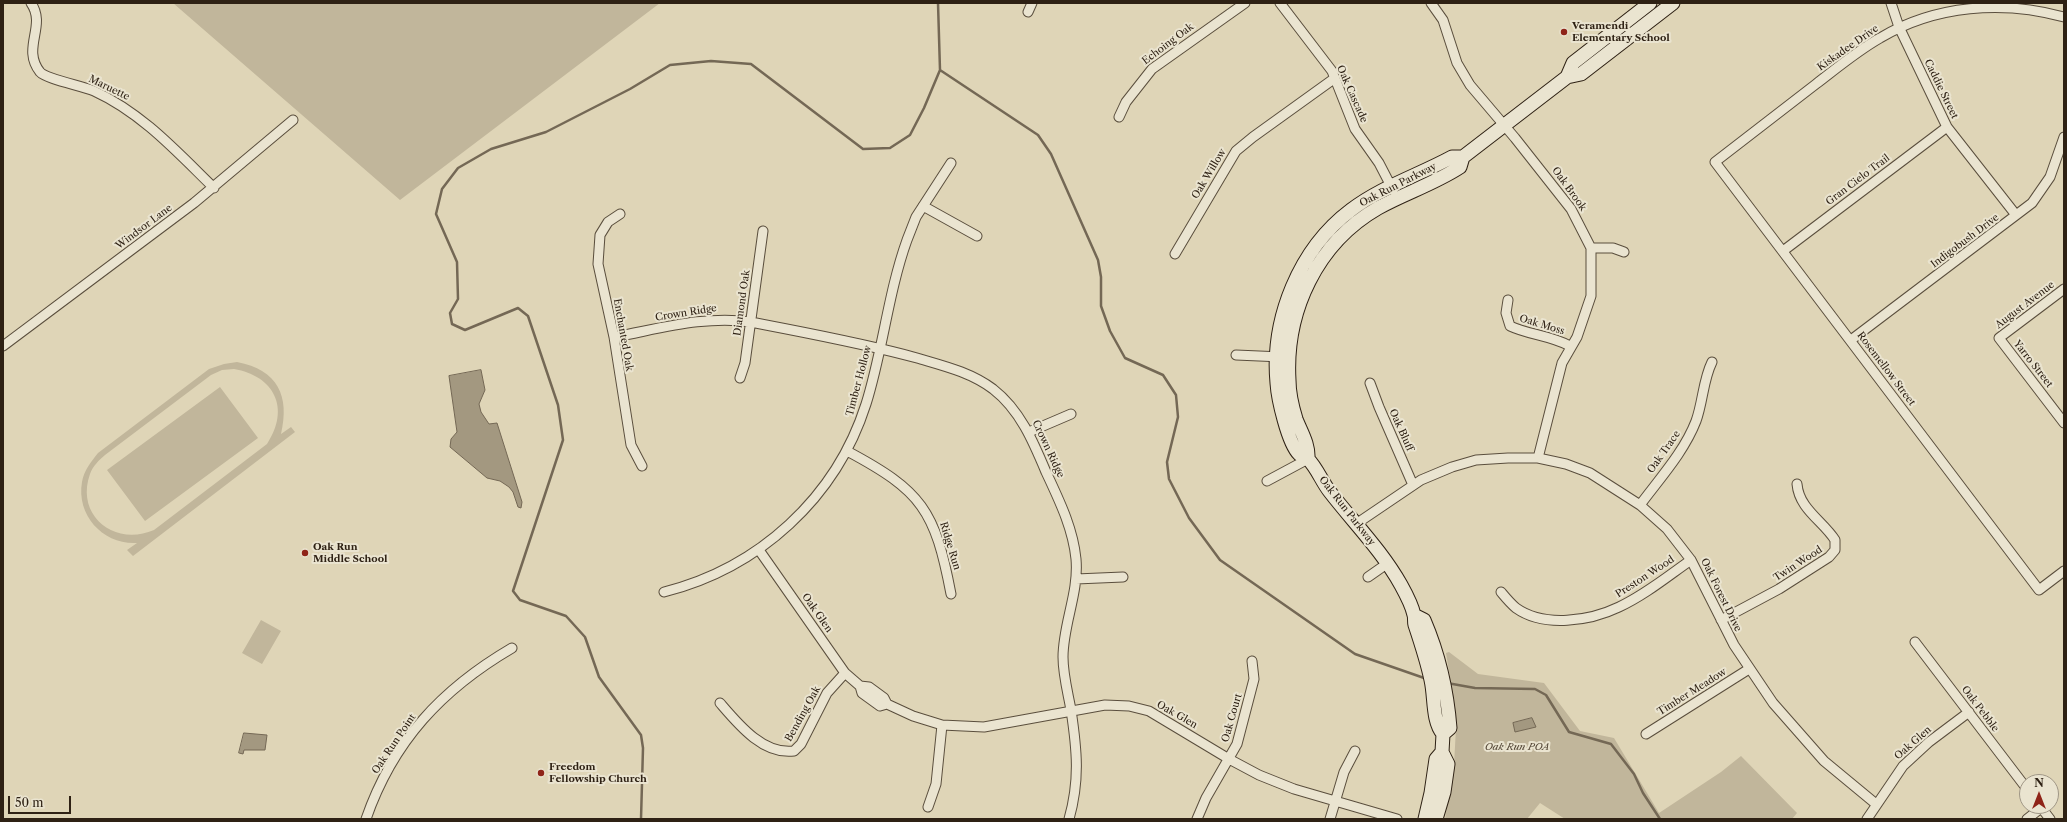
<!DOCTYPE html>
<html>
<head>
<meta charset="utf-8">
<style>
  body { margin:0 }
  #map { position:relative; width:2067px; height:822px; overflow:hidden; background:#dfd5b7; font-family:"Libre Caslon Text",serif }
  canvas { display:block }
  .frame { position:absolute; inset:0; border:4px solid #2e2114; pointer-events:none }
  .north { position:absolute; left:2019px; top:774px; width:40px; height:40px; box-sizing:border-box; background:#eae4d0; border:1px solid #9f9685; border-radius:50%; rotate:0deg; font-size:11px; font-weight:700; line-height:16px; text-align:center; color:#2e2114 }
  .north::after { content:''; display:block; margin:auto; width:14px; height:18px; background:#8f2418; clip-path:polygon(50% 0,100% 100%,50% 72%,0 100%) }
  .scale { position:absolute; left:8px; top:796px; width:63px; height:18px; box-sizing:border-box; border:2px solid #2e2114; border-top:0; padding-left:5px; font-size:12px; line-height:14px; white-space:nowrap; color:#2e2114; -webkit-text-stroke:3px #eae4d0; paint-order:stroke }
</style>
</head>
<body>
<div id="map">
<canvas width="2067" height="822"></canvas>
<div class="frame"></div>
<div class="north">N</div>
<div class="scale">50 m</div>
</div>
<script>
const g = document.querySelector('canvas').getContext('2d');
g.lineJoin = 'round';
function fillPath(path, color) { g.fillStyle = color; g.fill(path, 'evenodd'); }
function strokePath(path, color, width, dash) { g.strokeStyle = color; g.lineWidth = width; g.lineCap = dash ? 'butt' : 'round'; g.setLineDash(dash || []); g.stroke(path); }
function label(font, color, halo, rows, align = 'center') {
  g.font = font + ' "Libre Caslon Text",serif'; g.lineWidth = 4; g.setLineDash([]); g.textBaseline = 'middle'; g.strokeStyle = halo; g.fillStyle = color; for (const [text, x, y, turn = 0] of rows) {
    g.save(); g.translate(x, y); g.rotate((+turn || 0) * Math.PI / 180); g.textAlign = isNaN(turn) ? turn : align; if (halo) g.strokeText(text, 0, 0); g.fillText(text, 0, 0); g.restore();
  }
}
const green = new Path2D(`
  M173 3H660L400 200Z
  M237 362C278 370 290 396 281 434L291 427 295 432 133 556 127 550 137 543C104 545 76 516 82 482 84 470 91 462 98 453L209 369 224 364ZM234 369C274 376 291 408 267 444L154 530C115 547 75 516 90 474 93 466 99 460 105 455L211 375 222 370Z
  M220 387 258 438 145 521 107 470Z
  M261 620 281 631 262 664 242 653Z
  M1449 652 1478 674 1544 683 1580 731 1614 738 1659 813 1721 772 1741 756 1797 813 1792 819H1565L1540 803 1527 819H1445L1454 765 1456 728 1454 704 1446 653Z`);
const water = new Path2D(`
  M481 370 485 390 479 404 481 412 489 424 497 423 522 502 521 508 518 507 513 492 509 487 500 481 487 478 450 447 451 439 457 432 449 376Z
  M1532 718 1536 727 1515 732 1513 723Z
  M244 733 267 735 265 750H244L243 754 239 753Z`);
const stream = new Path2D(`
  M940 70 1038 135 1051 154 1098 260 1101 277V306L1110 331 1125 358 1163 375 1176 395 1178 417 1167 462 1169 479 1189 518 1220 560 1355 654 1427 679
  M1447 683 1475 688 1535 689 1546 695 1569 732 1611 744 1634 774 1643 793 1660 819
  M641 819 643 748 641 735 599 677 585 637 566 616 520 600 513 591 563 440 558 405 528 316 518 308 465 330 452 324 450 313 458 299 457 262 436 214 442 189 458 168 491 149 546 132 630 89 670 65 711 61 751 64 863 149 890 148 910 135 924 108 940 70 938 3`);
const street = new Path2D(`
  M31 3C47 26 21 48 40 72 46 79 83 86 94 91 142 113 177 152 214 188
  M1280 3 1332 71 1355 129 1379 163 1393 190
  M1431 3 1443 20 1457 63 1470 85 1515 138 1571 209 1591 248V296L1577 337 1562 363 1538 458
  M1891 3 1899 27 1947 127 2016 215
  M1028 12 1032 3
  M2064 17C2003 0 1935 5 1880 38 1857 51 1837 68 1816 84 1782 110 1749 136 1715 162L2039 590 2064 571
  M1119 117 1126 102 1152 69 1245 3
  M923 206 977 236
  M620 214 608 222 600 235 598 264 614 337 631 445 642 466
  M1591 248H1613L1624 252
  M1783 251 1947 127
  M1175 254 1236 151 1253 137 1335 78
  M2064 289 1999 338 2064 423
  M1508 300 1506 313 1510 326C1529 335 1549 335 1570 346
  M614 337C659 329 705 315 751 322 806 333 863 343 917 358 944 366 970 372 993 389 1020 410 1033 441 1046 472 1059 500 1073 528 1076 559 1079 593 1063 624 1063 657 1063 675 1068 693 1071 710 1077 750 1080 780 1069 819
  M1851 340 2032 203 2050 177 2064 137
  M3 346 194 203 293 120
  M1236 355 1282 357
  M740 378 745 363 763 231
  M1370 383 1379 407 1413 485
  M1029 432 1071 414
  M847 451C922 491 935 510 951 594
  M1267 481 1308 459
  M1640 505C1660 478 1684 452 1696 421 1703 402 1703 380 1712 362
  M1356 524 1421 480 1452 467 1476 460 1508 458H1538L1566 464 1590 473 1640 505 1667 529 1691 560 1734 645 1773 703 1824 761 1876 804
  M759 550 845 673 860 686 869 687 884 698 887 704 913 716 942 725 984 727 1105 705 1129 706 1149 711 1229 759 1259 775 1294 789 1397 819
  M1368 577 1388 563
  M1076 579 1123 577
  M664 592C759 568 836 498 866 404 883 350 888 293 907 240L916 217 951 163
  M1501 592C1506 598 1510 603 1516 608 1544 628 1590 621 1619 607 1645 595 1668 576 1691 560
  M1721 620 1779 589 1829 557 1835 550V540C1823 521 1799 509 1797 484
  M1915 642 2027 789
  M860 686 862 693 880 706 887 704
  M720 703C738 724 763 755 794 751L801 744 827 693 845 673
  M1646 734 1749 669
  M2040 806 2050 819
  M928 807 936 784 942 725
  M366 819C393 741 442 689 512 648
  M1197 819 1206 798 1237 744 1254 679 1252 661
  M1330 819 1344 772 1355 751
  M1867 819 1903 766 1929 742 1969 712
  M2027 819 2041 808`);
const secondary = new Path2D(`
  M1567 77 1573 63 1650 3
  M1308 459C1309 444 1301 432 1296 419 1292 406 1289 393 1289 380 1285 311 1317 243 1378 208 1405 193 1434 184 1460 167L1463 157 1567 77 1581 74 1673 3
  M1414 615 1424 620C1439 655 1447 689 1450 728L1443 734
  M1425 819 1431 793 1436 759 1442 752
  M1436 819 1444 792 1448 764 1442 752 1443 734C1432 721 1435 697 1431 680 1427 661 1421 643 1415 625 1414 621 1415 618 1414 615 1412 605 1406 594 1401 585 1382 551 1354 523 1330 492 1322 482 1317 468 1308 459 1306 457 1302 456 1299 454 1288 443 1278 399 1277 383 1271 319 1299 249 1351 210 1381 187 1419 175 1452 157H1463`);
const markers = [
  [1564,32,4,"#8f2418"],
  [305,553,4,"#8f2418"],
  [541,773,4,"#8f2418"]
];
const poiNames = [
  ["Veramendi",1572,26],
  ["Elementary School",1572,38],
  ["Oak Run",313,547],
  ["Middle School",313,559],
  ["Freedom",549,767],
  ["Fellowship Church",549,779]
];
const streetNames = [
  ["Echoing Oak",1168,44,-37],
  ["Kiskadee Drive",1848,48,-35],
  ["Maruette",109,88,26],
  ["Caddie Street",1941,89,64],
  ["Oak Cascade",1352,94,66],
  ["Oak Willow",1209,174,-59],
  ["Gran Cielo Trail",1858,180,-37],
  ["Oak Run Parkway",1398,185,-27],
  ["Oak Brook",1569,189,54],
  ["Windsor Lane",144,227,-37],
  ["Indigobush Drive",1965,241,-37],
  ["Diamond Oak",742,303,-82],
  ["August Avenue",2025,305,-37],
  ["Crown Ridge",686,313,-9],
  ["Oak Moss",1542,325,17],
  ["Enchanted Oak",623,335,80],
  ["Yarro Street",2033,364,52],
  ["Rosemellow Street",1886,369,53],
  ["Timber Hollow",859,381,-75],
  ["Oak Bluff",1401,430,66],
  ["Crown Ridge",1048,449,65],
  ["Oak Trace",1664,452,-55],
  ["Oak Run Parkway",1347,511,52],
  ["Ridge Run",950,546,73],
  ["Twin Wood",1798,564,-33],
  ["Preston Wood",1645,577,-33],
  ["Oak Forest Drive",1721,595,64],
  ["Oak Glen",817,613,55],
  ["Timber Meadow",1692,692,-32],
  ["Oak Pebble",1980,709,53],
  ["Bending Oak",803,714,-61],
  ["Oak Glen",1177,715,30],
  ["Oak Court",1232,718,-74],
  ["Oak Glen",1913,743,-41],
  ["Oak Run Point",394,744,-56]
];
const parkNames = [
  ["Oak Run POA",1517,747]
];
fillPath(green, '#c1b69b');
fillPath(water, '#a39880');
strokePath(water, '#746855', 1);
strokePath(stream, '#746855', 2.5);
strokePath(street, '#5a4e3d', 11);
strokePath(secondary, '#2e2114', 15);
strokePath(street, '#eae4d0', 9);
strokePath(secondary, '#eae4d0', 13);
for (const [x, y, r, color] of markers) { const dot = new Path2D(); dot.arc(x, y, r, 0, 2 * Math.PI); g.fillStyle = color; g.fill(dot); strokePath(dot, '#eae4d0', 1.5); }
label('bold 10px', '#2e2114', '#eae4d0', poiNames, 'left');
label('10px', '#2e2114', '#eae4d0', streetNames);
label('italic 10px', '#534636', '#eae4d0', parkNames);
</script>
</body>
</html>
